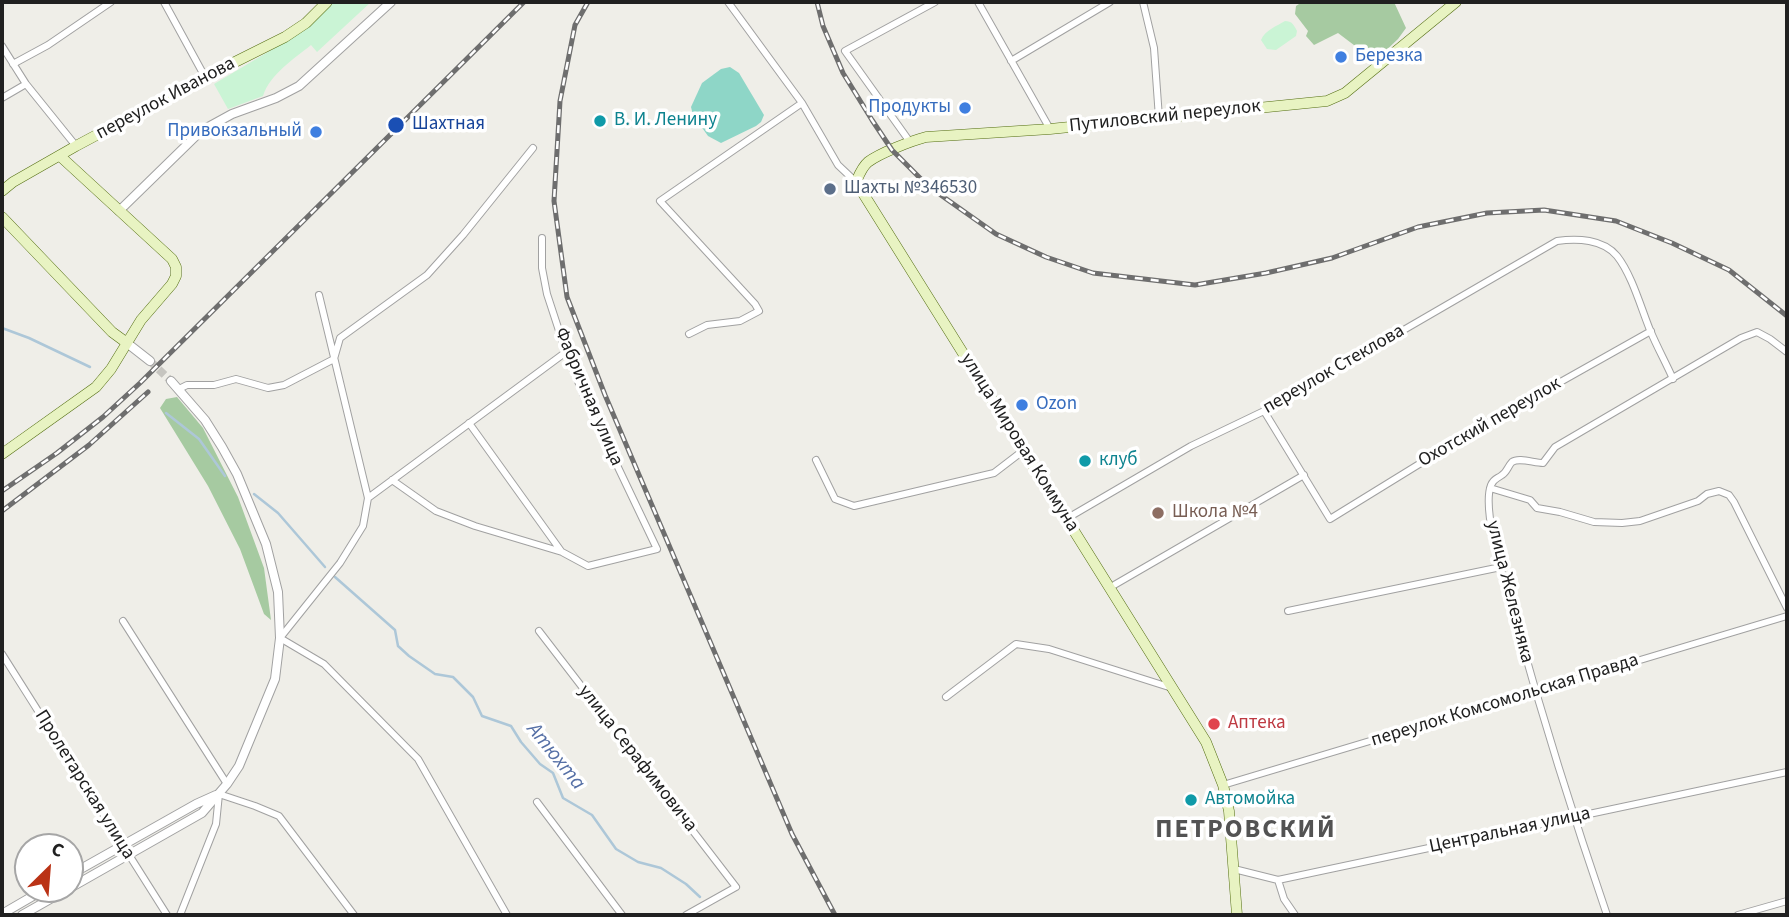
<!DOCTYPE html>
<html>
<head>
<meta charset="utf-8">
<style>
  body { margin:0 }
  #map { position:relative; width:1789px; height:917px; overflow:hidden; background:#efeee8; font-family:"Source Sans 3",sans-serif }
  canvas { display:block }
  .frame { position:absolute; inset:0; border:4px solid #202020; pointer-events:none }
  .north { position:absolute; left:14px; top:833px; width:70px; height:70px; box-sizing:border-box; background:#fff; border:2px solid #a6a6a6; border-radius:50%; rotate:25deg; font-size:19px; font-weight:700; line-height:28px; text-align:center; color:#202020 }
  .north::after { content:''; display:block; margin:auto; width:24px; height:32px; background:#ba3316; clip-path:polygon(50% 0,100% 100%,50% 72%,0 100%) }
</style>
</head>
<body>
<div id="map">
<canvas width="1789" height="917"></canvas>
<div class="frame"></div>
<div class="north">С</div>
</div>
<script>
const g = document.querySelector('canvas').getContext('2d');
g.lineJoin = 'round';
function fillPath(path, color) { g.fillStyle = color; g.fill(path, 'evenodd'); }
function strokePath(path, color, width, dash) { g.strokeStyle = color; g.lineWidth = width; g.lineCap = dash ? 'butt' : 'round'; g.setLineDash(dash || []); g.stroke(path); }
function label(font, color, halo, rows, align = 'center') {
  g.font = font + ' "Source Sans 3",sans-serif'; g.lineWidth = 7; g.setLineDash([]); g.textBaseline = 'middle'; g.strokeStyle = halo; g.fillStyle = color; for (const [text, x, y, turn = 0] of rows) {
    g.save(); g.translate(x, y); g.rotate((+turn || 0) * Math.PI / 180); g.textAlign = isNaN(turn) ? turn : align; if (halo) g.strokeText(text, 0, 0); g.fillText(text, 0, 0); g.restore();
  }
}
const forest = new Path2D(`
  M1302 2H1394L1406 28 1398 39 1375 61 1338 33 1314 45 1306 36 1308 31 1295 14 1296 6Z
  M177 397 203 428 238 497 264 568 271 620 264 614 240 549 208 486 160 408 166 399Z`);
const park = new Path2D(`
  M334 2H371L317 52 311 45C294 59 270 74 263 96L228 109 214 84 305 30Z
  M1285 21C1292 21 1294 25 1297 31L1296 36 1276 50 1267 49 1261 40C1265 30 1277 26 1285 21Z`);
const pitch = new Path2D(`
  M730 67 739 73 764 115 761 122 756 126 721 143 708 136 693 115 691 107 702 83 721 69Z`);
const stream = new Path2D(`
  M2 328 29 338 90 367
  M166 413 199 439 225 476
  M254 494 278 513 325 567
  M335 577 395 630 398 646 409 656 435 674 453 677 473 697 482 716 511 726 521 742 540 764 553 773 563 798 592 815 616 849 638 862 661 868 686 884 700 897`);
const tertiaryTunnel = new Path2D(`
  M150 361 171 381`);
const minor = new Path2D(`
  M164 2 205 77
  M728 2 802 103 838 165 856 182
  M978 2 1050 129
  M1143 2 1154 48 1159 118
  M2 46 26 84 76 146
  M1011 61 1110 2
  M13 64 48 45 111 2
  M2 98 26 84
  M910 142 845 51 935 2
  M319 295 368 498 363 526 340 563 280 638 324 664 418 759 507 915
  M689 334 707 325 740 321 759 311 755 304 660 201 802 103
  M179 389 187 385H214L236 379 268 388 284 385 334 359 340 338 427 275 463 235 533 148
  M1264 411 1330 519 1468 434 1651 331
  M469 423 561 551
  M816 460 835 499 854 506 994 473 1024 450
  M392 480 436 511 475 526 562 552 588 566 657 549 584 396 566 352 547 294 542 268V238
  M1490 488 1530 500 1537 508 1560 512 1594 522 1622 523 1640 521 1698 501 1707 494 1719 491 1729 495 1734 502 1787 608
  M368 498 566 352
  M1066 519 1191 446 1264 411 1329 375 1344 361 1395 335 1557 241C1577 238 1603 239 1617 256 1632 275 1641 308 1650 330 1657 347 1666 363 1673 379
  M1109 588 1304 475
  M1288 611 1501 567
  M123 621 227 784
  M539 631 736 887 686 915
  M2 654 167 915
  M946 697 1016 644 1049 649 1172 688
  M1223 785 1787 616
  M537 802 622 915
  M1234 869 1278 880 1787 772
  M1278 880 1284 899 1295 915
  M180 915 216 824 219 794 255 806 279 816 354 915
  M1607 915C1573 816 1542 716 1514 615 1506 586 1481 511 1491 485 1494 478 1497 479 1502 475 1507 472 1508 466 1512 462 1519 457 1534 463 1543 463L1555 447 1741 338 1757 332 1770 339 1787 352
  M1738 915 1787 901`);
const tertiary = new Path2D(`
  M119 211 201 131 232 114 276 98 299 86 391 2
  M127 343 150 361
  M70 875 196 804 216 795
  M70 888 202 813 227 784 239 766 275 679 280 638 278 592 266 544 237 474 222 447 205 420 171 381
  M2 914 45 889
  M22 915 68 889`);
const secondary = new Path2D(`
  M2 191 13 182 76 146 205 77 285 37 306 23 327 2
  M2 217 112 332 127 343
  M2 454 96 387 111 369 141 320 172 284 176 276V267L172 259 60 156
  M1237 915 1229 811 1223 785 1206 742 856 182C859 175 862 167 868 162 880 153 911 141 926 137L1050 129 1327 101 1345 93 1456 2`);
const rail = new Path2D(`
  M588 2 575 25 560 101 554 201 567 297 605 395 792 834 835 915
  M817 2 823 26 843 73 872 120 892 150 928 186 996 234 1046 257 1093 273 1195 285 1266 273 1332 258 1418 227 1487 213 1544 210 1616 221 1672 243 1729 270 1787 316
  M2 491 57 453 103 417 140 383 524 2
  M2 511 89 445 148 392`);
const markers = [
  [1341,57,7,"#3f7fe0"],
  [965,108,7,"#3f7fe0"],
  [600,121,7,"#0f9aa8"],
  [396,125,9,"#1a4fb4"],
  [316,132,7,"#3f7fe0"],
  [830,189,7,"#5c6f8a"],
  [1022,405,7,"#3f7fe0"],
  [1085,461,7,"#0f9aa8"],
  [1158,513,7,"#8d6e63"],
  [1214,724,7,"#e0444e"],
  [1191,800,7,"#0f9aa8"]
];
const shopNames = [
  ["Березка",1355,57],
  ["Продукты",951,108,"right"],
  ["Привокзальный",302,132,"right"],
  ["Ozon",1036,405]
];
const streetNames = [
  ["переулок Иванова",166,99,-28],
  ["Путиловский переулок",1165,117,-6],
  ["переулок Стеклова",1334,370,-30],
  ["Фабричная улица",588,397,67],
  ["Охотский переулок",1490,423,-30],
  ["улица Мировая Коммуна",1019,443,58],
  ["улица Железняка",1509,592,76],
  ["переулок Комсомольская Правда",1505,701,-17],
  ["улица Серафимовича",637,759,52],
  ["Пролетарская улица",84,785,58],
  ["Центральная улица",1510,831,-12]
];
const cultureNames = [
  ["В. И. Ленину",614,121],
  ["клуб",1099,461],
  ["Автомойка",1205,800]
];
const transitNames = [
  ["Шахтная",412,125]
];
const serviceNames = [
  ["Шахты №346530",844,189]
];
const educationNames = [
  ["Школа №4",1172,513]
];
const healthNames = [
  ["Аптека",1228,724]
];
const waterNames = [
  ["Атюхта",555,757,51]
];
const districtNames = [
  ["ПЕТРОВСКИЙ",1246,831]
];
fillPath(forest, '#a6caa1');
fillPath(park, '#caf4d5');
fillPath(pitch, '#8ed6c7');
strokePath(stream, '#adc7d8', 2.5);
strokePath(tertiaryTunnel, '#c6c5c0', 8, [8, 4]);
strokePath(minor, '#a1a1a1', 8);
strokePath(tertiary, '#a1a1a1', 10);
strokePath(secondary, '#536d11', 11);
strokePath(minor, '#fff', 6);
strokePath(tertiary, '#fff', 8);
strokePath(secondary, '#e8f3c2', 10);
strokePath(rail, '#6e6e6e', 5);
strokePath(rail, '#fff', 2.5, [8]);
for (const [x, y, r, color] of markers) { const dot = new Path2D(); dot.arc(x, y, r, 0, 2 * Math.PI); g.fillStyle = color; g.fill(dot); strokePath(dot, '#fff', 2.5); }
label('19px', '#366cbe', '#fff', shopNames, 'left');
label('19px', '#202020', '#fff', streetNames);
label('19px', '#0d838f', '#fff', cultureNames, 'left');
label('19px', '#164399', '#fff', transitNames, 'left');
label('19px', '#4e5e75', '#fff', serviceNames, 'left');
label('19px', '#785e54', '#fff', educationNames, 'left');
label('19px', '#be3a42', '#fff', healthNames, 'left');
label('italic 21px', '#5670a6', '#fff', waterNames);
g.letterSpacing = '2px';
label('bold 26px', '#535353', '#fff', districtNames);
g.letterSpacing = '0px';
</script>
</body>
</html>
